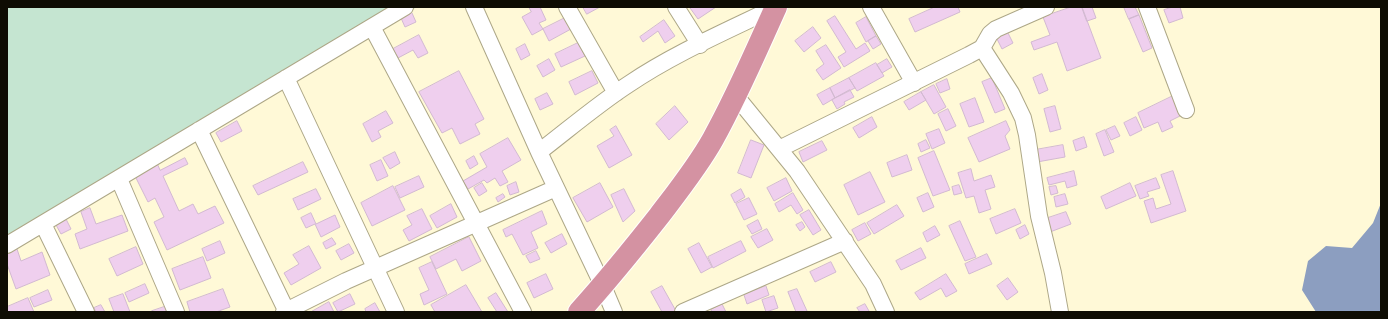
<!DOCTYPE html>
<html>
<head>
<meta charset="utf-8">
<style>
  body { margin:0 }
  #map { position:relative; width:1388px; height:319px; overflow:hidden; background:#fff9d7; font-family:"Fira Sans Condensed",sans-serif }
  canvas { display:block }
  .frame { position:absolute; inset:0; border:8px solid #0e0c03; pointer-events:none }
</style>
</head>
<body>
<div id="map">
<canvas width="1388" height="319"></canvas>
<div class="frame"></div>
</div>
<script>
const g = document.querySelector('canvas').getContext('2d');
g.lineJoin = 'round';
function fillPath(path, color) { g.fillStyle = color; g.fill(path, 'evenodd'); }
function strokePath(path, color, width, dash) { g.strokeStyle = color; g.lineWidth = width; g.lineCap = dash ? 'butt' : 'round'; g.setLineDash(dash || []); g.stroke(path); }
const green = new Path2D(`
  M7 7H417L7 247Z`);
const water = new Path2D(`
  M1381 203V312H1316L1302 290 1308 261 1326 246 1352 248 1373 223Z`);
const building = new Path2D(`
  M529 7H540L546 20 539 23 543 29 532 35 522 17 531 12Z
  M583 7H600L587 14Z
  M692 7H716L698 19 690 8Z
  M935 7H958L960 12 915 32 909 19Z
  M1071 7H1082L1101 58 1067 71 1057 42 1034 50 1031 42 1050 35 1043 17Z
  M1082 7H1092L1096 18 1087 21Z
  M1124 7H1135L1139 15 1129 19Z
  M1173 7H1180L1183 18 1169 23 1164 10Z
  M412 13 416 22 405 27 401 18Z
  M1139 15 1152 48 1143 52 1129 19Z
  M835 16 856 49 865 43 870 51 844 67 838 57 846 52 827 21Z
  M866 17 876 36 866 42 856 23Z
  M565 18 571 29 549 41 543 29Z
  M664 20 675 36 665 43 658 31 643 42 640 37Z
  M813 27 821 38 804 52 795 41Z
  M1007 31 1013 43 1002 49 996 37Z
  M419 35 428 53 418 58 413 50 398 58 393 49Z
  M876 36 881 44 873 49 868 41Z
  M578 43 585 56 561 67 555 54Z
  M525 44 530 55 521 60 516 49Z
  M826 45 841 68 823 80 816 70 824 64 816 51Z
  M549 59 555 70 543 77 537 66Z
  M887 59 892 67 882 73 877 65Z
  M876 63 884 76 857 91 849 78Z
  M459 71 484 119 475 124 480 134 460 144 452 128 442 133 419 92Z
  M592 71 598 83 575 95 569 82Z
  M1042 74 1048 90 1039 94 1033 78Z
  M849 78 855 88 835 98 830 88Z
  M992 78 1005 109 995 113 982 82Z
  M947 79 950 89 940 93 936 84Z
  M934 85 946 107 934 114 921 92Z
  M830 88 835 98 823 105 817 95Z
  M850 90 854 97 844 102 845 104 837 109 832 100Z
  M921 92 926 100 909 110 904 102Z
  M547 93 553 104 540 110 535 99Z
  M1173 96 1182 115 1170 121 1173 127 1162 132 1158 122 1144 128 1138 113Z
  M975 98 984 122 969 127 960 104Z
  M675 106 688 122 669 140 656 124Z
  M1055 106 1061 129 1050 132 1044 109Z
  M948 109 956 126 946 131 938 114Z
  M386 111 393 123 378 131 381 137 372 142 363 124Z
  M872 117 877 127 859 138 853 128Z
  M1136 117 1142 130 1130 136 1124 123Z
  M237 121 242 131 221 142 216 133Z
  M1006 121 1010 130 1005 136 1010 149 979 162 968 138Z
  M616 126 632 155 609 168 597 146 614 136 610 130Z
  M1115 126 1120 136 1111 140 1106 130Z
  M939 129 945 143 932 149 926 134Z
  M1105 130 1114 152 1104 156 1096 134Z
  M1084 137 1087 147 1076 151 1073 141Z
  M508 138 521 160 502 171 508 182 500 186 495 178 487 183 484 180 468 189 463 181 487 167 480 154Z
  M751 140 764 145 751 178 738 173Z
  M926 140 930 148 921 152 918 144Z
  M822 141 827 150 803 162 799 152Z
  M1063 145 1065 157 1037 162 1035 150Z
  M934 151 950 190 933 196 918 158Z
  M395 152 400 163 390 169 383 158Z
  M907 155 912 170 892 177 887 163Z
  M474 156 478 164 470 169 466 161Z
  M185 158 188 164 163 176 179 211 193 204 198 214 215 206 224 223 167 250 154 222 164 217 155 198 148 202 134 174 157 163 160 170Z
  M381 160 388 176 377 181 370 165Z
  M303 162 308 172 258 195 253 186Z
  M971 169 974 181 991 175 995 187 985 190 991 209 979 213 974 196 966 198 958 173Z
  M1074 171 1077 185 1067 188 1065 181 1049 185 1047 178Z
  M1173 171 1186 211 1151 223 1144 201 1153 198 1156 209 1171 204 1161 175Z
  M870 172 885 202 858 215 844 185Z
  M419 176 424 187 400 198 395 187Z
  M786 178 792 191 774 201 767 188Z
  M1156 178 1160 188 1147 192 1149 196 1140 199 1135 186Z
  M516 182 519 192 510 195 507 186Z
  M482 183 487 191 479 196 474 188Z
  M600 183 613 207 587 222 573 198Z
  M1130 183 1136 196 1106 209 1101 197Z
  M959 185 962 193 954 195 952 187Z
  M393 186 405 210 372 226 361 203Z
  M1056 186 1058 193 1051 195 1049 187Z
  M316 189 321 199 298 210 293 199Z
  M624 189 635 211 623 222 611 195Z
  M741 189 745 197 735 203 731 195Z
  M793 193 803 210 797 214 791 205 779 212 775 204Z
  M928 193 934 207 923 212 917 198Z
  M503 194 505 197 498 202 496 198Z
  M1065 194 1068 204 1056 207 1054 197Z
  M749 198 757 214 744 220 736 204Z
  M451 204 457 217 437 228 430 216Z
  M897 205 904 216 874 234 867 223Z
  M90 208 96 224 122 215 128 231 80 249 75 234 87 229 81 212Z
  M422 209 432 229 409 241 403 230 412 225 407 216Z
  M1015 209 1021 223 996 234 990 219Z
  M809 210 821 230 813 235 800 215Z
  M542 211 547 224 531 232 538 248 523 255 512 234 506 237 503 230Z
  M1066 212 1071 224 1050 232 1045 219Z
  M311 213 316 224 335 215 340 227 321 237 315 224 306 228 301 218Z
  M66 219 71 229 61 234 56 225Z
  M758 220 762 229 752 234 747 226Z
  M960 221 976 257 965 261 949 226Z
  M802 222 805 227 800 231 796 225Z
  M865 223 871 234 858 241 852 230Z
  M1025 225 1029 234 1020 239 1016 230Z
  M935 226 940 235 927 242 923 233Z
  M767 229 773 240 758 248 751 237Z
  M562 234 567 244 551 253 545 243Z
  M469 237 481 261 462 271 456 259 436 269 430 257Z
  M332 238 336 244 326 249 323 243Z
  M220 241 225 253 207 261 202 249Z
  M741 241 746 251 713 268 708 257Z
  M699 243 712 267 701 273 688 249Z
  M349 244 354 253 341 260 336 251Z
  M309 246 321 268 291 285 284 273 299 264 293 255Z
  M136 247 143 264 117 276 109 259Z
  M921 248 926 258 901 270 896 261Z
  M17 249 21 261 42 252 50 275 16 289 7 264V253Z
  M536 251 540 259 530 263 526 256Z
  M987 254 992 264 969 274 965 264Z
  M203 257 211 278 180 290 172 269Z
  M432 262 447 294 424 305 420 294 429 290 419 268Z
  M831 262 836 272 815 282 810 272Z
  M546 274 553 289 534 298 527 283Z
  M946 274 957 291 946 297 941 288 920 300 915 293Z
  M1008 278 1018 292 1007 300 997 286Z
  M145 284 149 293 129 302 125 293Z
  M466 285 482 312H435L431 305Z
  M662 286 676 311 674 312H662L651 292Z
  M766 286 769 295 747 304 744 295Z
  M223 289 230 307 216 312H190L187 302Z
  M797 289 807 311 804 312H796L788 292Z
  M48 290 52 300 34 307 30 298Z
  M496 293 508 312H497L488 298Z
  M123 294 130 312H114L109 299Z
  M350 294 355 304 338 312 333 303Z
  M774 296 778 308 766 312 762 300Z
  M28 298 34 312H7V307Z
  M329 302 334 312H311Z
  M375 303 380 312H366L365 309Z
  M722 304 726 312H712L711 310Z
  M865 304 869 311 867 312H860L857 308Z
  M101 305 105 312H96L94 308Z
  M167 306 169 312H153L152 311Z`);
const minor = new Path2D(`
  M474 7 539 152 603 286 614 312
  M567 7 616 93
  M676 7 700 45
  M871 7 914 83
  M1147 7 1186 110
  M372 27 523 312
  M982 48 1011 93 1023 118 1027 135 1039 216 1053 273 1060 312
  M286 78 396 312
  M735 95 797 171 873 284 886 312
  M199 130 287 312
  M779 149 969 55 982 48 990 34 996 29 1046 7
  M539 152C569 129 598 104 629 84 675 53 727 31 776 7
  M119 179 176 312
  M43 224 86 312
  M7 245 405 7
  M284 312 346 281 556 188
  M683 312 845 241`);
const trunk = new Path2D(`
  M579 312C607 281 633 249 659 216 678 191 698 166 713 139 737 96 756 51 776 7`);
fillPath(green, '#c5e5d1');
fillPath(water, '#8c9ec0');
fillPath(building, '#efcfee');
strokePath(building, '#d2b9d1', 1);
strokePath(minor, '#ada787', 18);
strokePath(trunk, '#fff', 24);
strokePath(minor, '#fff', 16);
strokePath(trunk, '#d492a2', 22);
</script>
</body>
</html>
